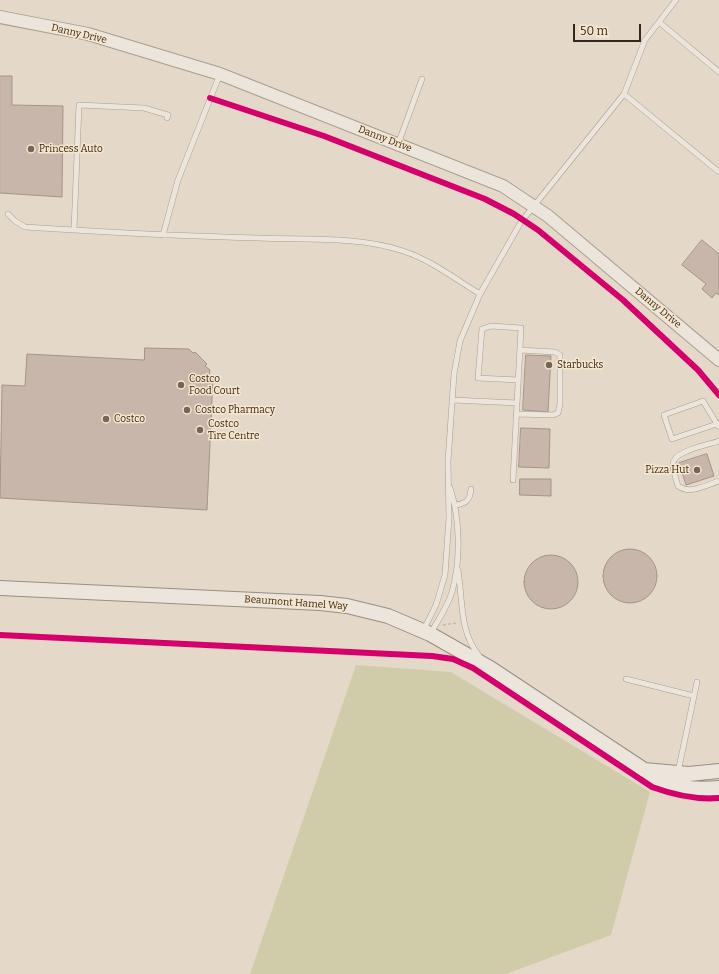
<!DOCTYPE html>
<html>
<head>
<meta charset="utf-8">
<style>
  body { margin:0 }
  #map { position:relative; width:719px; height:974px; overflow:hidden; background:#e4d9c8; font-family:Bitter,serif }
  canvas { display:block }
  .scale { position:absolute; left:573px; top:24px; width:68px; height:18px; box-sizing:border-box; border:2px solid #36261b; border-top:0; padding-left:5px; font-size:12px; line-height:14px; white-space:nowrap; color:#36261b; -webkit-text-stroke:3px #f6e7cd; paint-order:stroke }
</style>
</head>
<body>
<div id="map">
<canvas width="719" height="974"></canvas>
<div class="scale">50 m</div>
</div>
<script>
const g = document.querySelector('canvas').getContext('2d');
g.lineJoin = 'round';
function fillPath(path, color) { g.fillStyle = color; g.fill(path, 'evenodd'); }
function strokePath(path, color, width, dash) { g.strokeStyle = color; g.lineWidth = width; g.lineCap = dash ? 'butt' : 'round'; g.setLineDash(dash || []); g.stroke(path); }
function label(font, color, halo, rows, align = 'center') {
  g.font = font + ' Bitter,serif'; g.lineWidth = 3; g.setLineDash([]); g.textBaseline = 'middle'; g.strokeStyle = halo; g.fillStyle = color; for (const [text, x, y, turn = 0] of rows) {
    g.save(); g.translate(x, y); g.rotate((+turn || 0) * Math.PI / 180); g.textAlign = isNaN(turn) ? turn : align; if (halo) g.strokeText(text, 0, 0); g.fillText(text, 0, 0); g.restore();
  }
}
const cemetery = new Path2D(`
  M356 665 451 672 650 792 611 935 506 974H250Z`);
const building = new Path2D(`
  M0 76H12V105L63 106 62 197 0 193Z
  M702 240 719 254V295L716 293 712 298 702 289 706 284 682 265Z
  M145 348 189 349 193 353 195 352 207 364 205 366 210 370 209 376H213L207 510 0 498 2 385 25 386 27 354 144 360Z
  M526 355 551 356 548 412 523 410Z
  M521 428 550 429 549 468 519 467Z
  M707 454 714 476 686 485 679 463Z
  M520 479H551V496L520 495Z
  M603 576a27 27 0 1 1 54 0a27 27 0 1 1-54 0Z
  M524 582a27 27 0 1 1 54 0a27 27 0 1 1-54 0Z`);
const path = new Path2D(`
  M443 625 457 623`);
const service = new Path2D(`
  M659 22 719 72
  M624 94 719 172
  M398 144 422 79
  M8 214 15 221 25 227C102 232 180 236 258 238 306 240 358 236 403 251 431 260 455 279 480 294
  M74 230 79 105 144 108 168 115 167 118
  M163 235 178 180 220 74
  M453 400 517 403
  M516 414 553 415 558 413 560 404V355L555 352 520 350
  M717 424 672 439 664 415 703 401 717 424 719 427
  M719 441C708 445 673 451 673 464 673 471 676 479 678 486 690 495 706 485 719 481
  M513 480 521 328 491 326 482 329 478 378 518 380
  M456 505C467 503 470 500 471 489
  M458 570C463 601 459 632 480 657
  M424 629 436 605 445 575 449 518 448 461 454 374 460 341 480 294 521 222 624 94 645 40 676 0
  M431 633C438 620 448 606 452 592 461 561 460 517 450 488
  M626 679 694 696
  M678 772 697 682`);
const tertiary = new Path2D(`
  M0 17 88 34 220 74 503 186 548 216 719 360`);
const secondary = new Path2D(`
  M0 588 320 603 347 606 388 616 430 634 490 668 658 779C677 789 698 790 719 788
  M644 770 689 774 719 771`);
const cycleway = new Path2D(`
  M210 98 324 136 485 199 514 214 538 230 623 300 698 370 719 395
  M0 635 432 656 453 659 473 668 652 787C674 795 695 800 719 798`);
const markers = [
  [31,149,4,"#736558"],
  [549,365,4,"#736558"],
  [181,385,4,"#736558"],
  [187,410,4,"#736558"],
  [106,419,4,"#736558"],
  [200,430,4,"#736558"],
  [697,470,4,"#736558"]
];
const streetNames = [
  ["Danny Drive",79,34,13],
  ["Danny Drive",385,139,21],
  ["Danny Drive",658,308,40],
  ["Beaumont Hamel Way",296,603,4]
];
const poiNames = [
  ["Princess Auto",39,149],
  ["Starbucks",557,365],
  ["Costco",189,379],
  ["Food Court",189,391],
  ["Costco Pharmacy",195,410],
  ["Costco",114,419],
  ["Costco",208,424],
  ["Tire Centre",208,436],
  ["Pizza Hut",689,470,"right"]
];
fillPath(cemetery, '#d0ccaa');
fillPath(building, '#c7b6a9');
strokePath(building, '#a39488', 1);
strokePath(service, '#a89e92', 6);
strokePath(tertiary, '#a89e92', 14);
strokePath(secondary, '#988e82', 16);
strokePath(path, '#c3bbb2', 1.5, [3, 2]);
strokePath(service, '#ebe5db', 5);
strokePath(tertiary, '#ebe5db', 12);
strokePath(secondary, '#ebe5db', 14);
strokePath(cycleway, '#d6006c', 6);
for (const [x, y, r, color] of markers) { const dot = new Path2D(); dot.arc(x, y, r, 0, 2 * Math.PI); g.fillStyle = color; g.fill(dot); strokePath(dot, '#f6e7cd', 1.5); }
label('10px', '#36261b', '#f6e7cd', streetNames);
label('10px', '#36261b', '#f6e7cd', poiNames, 'left');
</script>
</body>
</html>
